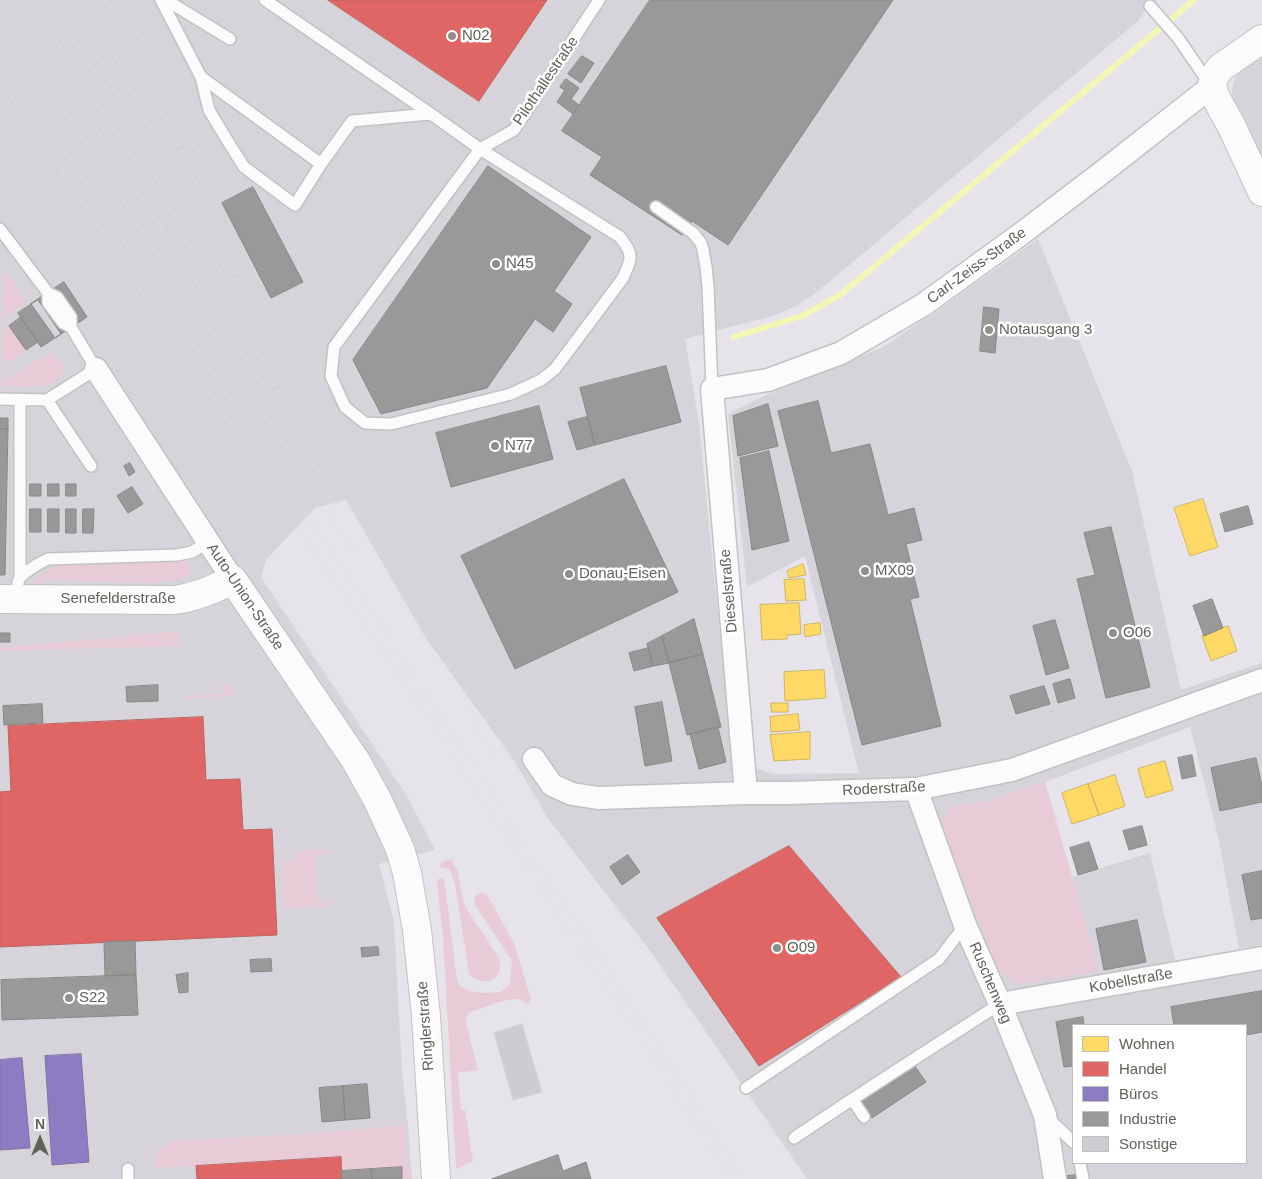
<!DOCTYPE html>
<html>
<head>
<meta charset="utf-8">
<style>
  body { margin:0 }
  #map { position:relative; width:1262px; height:1179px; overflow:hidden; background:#e6e3ea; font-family:Helvetica,sans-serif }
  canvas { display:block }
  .legend { position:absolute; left:1072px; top:1024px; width:175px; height:140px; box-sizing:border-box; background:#fff; border:1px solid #bfc0bd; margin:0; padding:6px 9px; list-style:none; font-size:15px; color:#606259 }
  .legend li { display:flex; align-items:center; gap:10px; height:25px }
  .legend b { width:25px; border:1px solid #bfc0bd }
  .north { position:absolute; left:15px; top:1114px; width:50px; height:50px; -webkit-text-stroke:4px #fff; paint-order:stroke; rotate:0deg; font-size:14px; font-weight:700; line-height:20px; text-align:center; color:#606259 }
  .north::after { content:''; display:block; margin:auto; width:18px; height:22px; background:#606259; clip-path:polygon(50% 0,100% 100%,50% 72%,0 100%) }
</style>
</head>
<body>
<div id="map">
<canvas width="1262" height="1179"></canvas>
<ul class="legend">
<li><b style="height:14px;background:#ffd966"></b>Wohnen</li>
<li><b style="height:14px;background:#e06666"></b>Handel</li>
<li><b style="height:14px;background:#8e7cc3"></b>Büros</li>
<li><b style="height:14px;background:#999"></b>Industrie</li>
<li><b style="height:14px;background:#cdccd0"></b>Sonstige</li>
</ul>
<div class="north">N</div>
</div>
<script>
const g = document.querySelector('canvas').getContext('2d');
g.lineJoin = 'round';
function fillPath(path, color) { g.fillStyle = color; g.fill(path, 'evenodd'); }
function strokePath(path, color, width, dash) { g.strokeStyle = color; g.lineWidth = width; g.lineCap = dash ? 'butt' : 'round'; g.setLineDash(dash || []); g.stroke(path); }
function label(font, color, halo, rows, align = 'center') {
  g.font = font + ' Helvetica,sans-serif'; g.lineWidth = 5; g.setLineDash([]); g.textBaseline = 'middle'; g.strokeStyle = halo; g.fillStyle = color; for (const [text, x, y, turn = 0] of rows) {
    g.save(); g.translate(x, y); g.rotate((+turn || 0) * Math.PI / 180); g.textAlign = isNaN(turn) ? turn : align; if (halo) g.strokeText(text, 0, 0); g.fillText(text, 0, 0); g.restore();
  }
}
const industrial = new Path2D(`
  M0 0H1157L1142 14 1139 20 834 278 811 296 798 305 776 315 685 339 699 424 733 765 762 770 772 774 859 773 805 556 747 587 728 414 766 395 883 347 931 315 1038 239 1132 471 1181 690 1262 663V945L1239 949 1218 836 1190 727 1045 782 1072 877 1150 853 1180 981 1262 966V1179H807L651 952 549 820 513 759 427 640 346 500 315 508 266 560 261 577 407 796 435 850 379 864 394 922 402 1072 408 1125 411 1168 402 1167V1179H0ZM1073 1025H1246V1163H1073Z
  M1262 57V163L1233 101 1232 93 1233 83 1237 75 1245 68Z`);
const green = new Path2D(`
  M4 270 27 301 2 319Z
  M9 326 26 350 12 360 2 362V328Z
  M51 353 54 354 64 367C59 393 21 386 2 386V382L34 362Z
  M186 561 191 566 189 575 178 580 152 583 41 580V585H29L44 572 57 566Z
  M178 631 179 646 0 651V648Z
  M223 681C228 685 235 690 232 696L182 699V696L223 694Z
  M1045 782 1099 971 1019 984 998 970 940 822 951 807 988 801Z
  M326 849 328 851V855H315L317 902 332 901 330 906 284 909 282 862 294 861 293 851Z
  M451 859 458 872 462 896 466 908 499 958C500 964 501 969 498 974 492 985 476 982 469 974L455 884 450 869 441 868 440 866 442 862Z
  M441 878 444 880 445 885 457 980 460 986 469 991 486 993 501 992 510 984 512 961 475 905C474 896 477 889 487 895L514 943 531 999 528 1004C524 1001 521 999 517 999 506 998 484 1008 473 1011 467 1014 466 1017 466 1024L478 1070 458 1073 461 1110H465L473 1161 456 1169 443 937 437 884V880Z
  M404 1125 407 1167 411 1168 412 1179H402L401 1167 341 1171 196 1166 155 1168 156 1153 170 1141 287 1135Z`);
const homes = new Path2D(`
  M1203 499 1218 547 1190 556 1174 508Z
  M803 564 806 575 789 578 787 571Z
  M804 579 806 600 786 601 784 580Z
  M799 603 801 634 787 635V639L762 640 760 605Z
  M820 623 821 634 805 637 804 625Z
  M1228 626 1237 651 1211 661 1202 636Z
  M824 670 826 698 785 701 784 672Z
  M771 703H788V712H772Z
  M798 714 800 730 771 732 770 717Z
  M810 732V759L774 761 770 735Z
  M1165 761 1173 790 1146 798 1138 769Z
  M1115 775 1125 806 1099 815 1088 784Z
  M1088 784 1099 815 1072 824 1062 793Z`);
const shops = new Path2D(`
  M328 0H547L479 101Z
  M203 717 206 780 240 779 243 830 272 829 277 935 0 947V792L11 791 8 726Z
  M789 846 901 977 759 1066 657 918Z
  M341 1157 342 1179H197L196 1166Z`);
const offices = new Path2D(`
  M81 1054 89 1162 52 1165 45 1056Z
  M22 1058 30 1148 0 1150V1060Z`);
const industry = new Path2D(`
  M650 0H893L728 245 692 221 682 235 590 175 602 157 562 131Z
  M582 56 594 63 581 83 568 74Z
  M566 79 579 88 571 99 579 105 573 114 557 102 565 90 560 87Z
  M488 166 591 237 554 291 572 304 553 332 535 319 487 388 381 414 353 360Z
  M253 187 303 282 271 298 222 203Z
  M64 282 87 317 55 338 31 304Z
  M38 300 61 334 41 347 18 313Z
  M984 307 999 309 995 353 980 351Z
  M21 317 38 342 26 350 9 326Z
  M666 366 681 422 595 445 580 388Z
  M818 401 831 453 870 444 888 515 914 508 922 540 906 544 919 597 910 599 941 726 862 745 778 411Z
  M768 404 778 446 738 456 733 416Z
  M539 406 553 459 451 487 436 433Z
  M587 417 595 445 577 450 568 422Z
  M0 418H8V429H0Z
  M0 429H8L5 575H0Z
  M769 451 789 541 752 550 740 458Z
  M130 463 135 472 129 476 124 466Z
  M624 479 678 592 515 669 461 556Z
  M30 484H41V496H30Z
  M48 484H59V496H48Z
  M66 484H76V496H66Z
  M132 487 143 504 128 513 117 496Z
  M1248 506 1253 524 1225 532 1220 514Z
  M30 509H41V532H30Z
  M48 509H59V532H48Z
  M66 509H76V533H66Z
  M83 509H94L93 533H83Z
  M1111 527 1150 687 1106 698 1077 579 1095 575 1084 533Z
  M1212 599 1223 628 1204 636 1193 606Z
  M694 619 703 654 669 663 662 636Z
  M1055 620 1069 668 1046 675 1033 626Z
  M0 633H10V642H0Z
  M662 636 669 663 653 666 647 644Z
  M649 648 653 666 634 671 629 653Z
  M703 654 721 727 687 735 669 663Z
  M1070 679 1075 698 1058 703 1053 684Z
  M158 685V701L127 702 126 687Z
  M1044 686 1050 704 1016 714 1010 696Z
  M662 702 672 761 645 766 635 707Z
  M42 704 43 723 4 725 3 706Z
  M718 727 726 762 699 769 690 734Z
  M1192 755 1196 776 1182 779 1178 758Z
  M1256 758 1262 786V802L1220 811 1211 768Z
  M1142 826 1147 845 1129 850 1123 831Z
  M1089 842 1098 869 1078 875 1070 848Z
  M628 855 640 872 622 885 610 867Z
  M1262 871V918L1251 920 1242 875Z
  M1137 920 1146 962 1104 970 1096 929Z
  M135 941 136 975 105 976 104 942Z
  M378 947 379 955 362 957 361 948Z
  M271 959 272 971 251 972 250 960Z
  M188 973V992L179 993 176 975Z
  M136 975 138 1015 2 1020 1 980Z
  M1262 991V1032L1246 1035V1025H1174L1171 1007Z
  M1083 1017 1084 1025H1073V1066L1064 1067 1056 1022Z
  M914 1065 926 1082 872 1118 861 1101Z
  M367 1084 370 1118 345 1120 343 1086Z
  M343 1086 345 1120 322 1122 319 1088Z
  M558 1155 563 1171 586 1162 591 1179H492Z
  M402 1167V1179H372L371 1169Z
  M371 1169 372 1179H342L341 1171Z
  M1075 1175 1076 1179H1061V1177Z`);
const stream = new Path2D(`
  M733 337 802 316 840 295 1194 0`);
const building = new Path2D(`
  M522 1024 542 1092 513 1100 494 1033Z`);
const service = new Path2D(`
  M161 0 201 77 321 164 352 121 431 114 480 149 620 237C634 255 632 257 623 278L555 369 541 380 511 394 391 424 365 423 345 407 331 376 334 347 480 149 514 130 599 0
  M166 0 230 39
  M265 0 431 114
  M1150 6 1178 38 1209 83
  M201 77 209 110 227 140 244 167 295 205 321 164
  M656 207 693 233 701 243 703 250 706 267 708 286 712 389
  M0 229 48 293 57 297 71 317V327L96 369 47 400 0 399
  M48 293V303L63 323 71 327
  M47 400 91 466
  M20 578V399
  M18 599C18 593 16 583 20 578 24 572 41 562 48 559L177 555 192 552 208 542
  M746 1088 939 959 965 925
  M852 1099 864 1117
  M1048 1118 1073 1142
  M794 1138C862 1092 931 1048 1000 1004
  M1080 1163 1083 1179
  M128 1169V1179`);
const minor = new Path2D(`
  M96 369 233 580
  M534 759 552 785 572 794 598 798 746 793H789L916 789 1012 770 1262 680
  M916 789 965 925 1000 1004 1045 1115 1055 1179
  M746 793 712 389 768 380 841 353 923 305 1021 234 1100 174 1212 86
  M1000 1004 1262 958`);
const tertiary = new Path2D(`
  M1262 39 1220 68 1214 77 1212 86 1216 98 1232 127 1262 192
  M0 599 175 600C196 597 214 589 233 580L356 761 378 801 400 849 407 873 417 930 426 1016 436 1179`);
const rail = new Path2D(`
  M11 0 212 305
  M29 0 163 202
  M47 0 112 98
  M71 0 236 341 306 451 337 514
  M88 0 285 407
  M107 0 207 205 233 265 256 333
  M124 0 218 196
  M0 14 356 553
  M0 54 460 745 700 1111 746 1179
  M0 79 335 582 396 670 733 1179
  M418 596 492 757`);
const markers = [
  [452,36,5,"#8f8f8c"],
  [496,264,5,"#8f8f8c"],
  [989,330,5,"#8f8f8c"],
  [495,446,5,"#8f8f8c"],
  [865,571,5,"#8f8f8c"],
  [569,574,5,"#8f8f8c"],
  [1113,633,5,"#8f8f8c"],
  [777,948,5,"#8f8f8c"],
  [69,998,5,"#8f8f8c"]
];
const poiNames = [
  ["N02",462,36],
  ["N45",506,264],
  ["Notausgang 3",999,330],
  ["N77",505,446],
  ["MX09",875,571],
  ["Donau-Eisen",579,574],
  ["O06",1123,633],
  ["O09",787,948],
  ["S22",79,998]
];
const streetNames = [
  ["Pilothallestraße",546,81,-56],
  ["Carl-Zeiss-Straße",977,266,-36],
  ["Dieselstraße",729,591,-95],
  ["Auto-Union-Straße",245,597,56],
  ["Senefelderstraße",118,599],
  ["Roderstraße",884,789,-3],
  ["Kobellstraße",1131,981,-10],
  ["Ruschenweg",990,983,67],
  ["Ringlerstraße",426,1026,-94]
];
fillPath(industrial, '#d6d3da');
fillPath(green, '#e7ccd8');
fillPath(homes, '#ffd966');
strokePath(homes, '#cfb562', 1);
fillPath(shops, '#e06666');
strokePath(shops, '#ba6562', 1);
fillPath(offices, '#8e7cc3');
strokePath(offices, '#8074a3', 1);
fillPath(industry, '#999');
strokePath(industry, '#888886', 1);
strokePath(stream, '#f3f7b5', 6);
fillPath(building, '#cdccd0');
strokePath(building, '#d5d2da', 1);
strokePath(service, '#c2c2c2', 14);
strokePath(minor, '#c2c2c2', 25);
strokePath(tertiary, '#c2c2c2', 30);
strokePath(service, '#fbfbfc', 11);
strokePath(minor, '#fbfbfc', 22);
strokePath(tertiary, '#fbfbfc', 28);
strokePath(rail, '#dfe0e0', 4, [1, 6]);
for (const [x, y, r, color] of markers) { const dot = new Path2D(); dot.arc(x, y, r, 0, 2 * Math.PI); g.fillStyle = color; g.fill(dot); strokePath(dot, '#fff', 2); }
label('15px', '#606259', '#fff', poiNames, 'left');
label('15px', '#606259', '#fff', streetNames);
</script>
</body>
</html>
